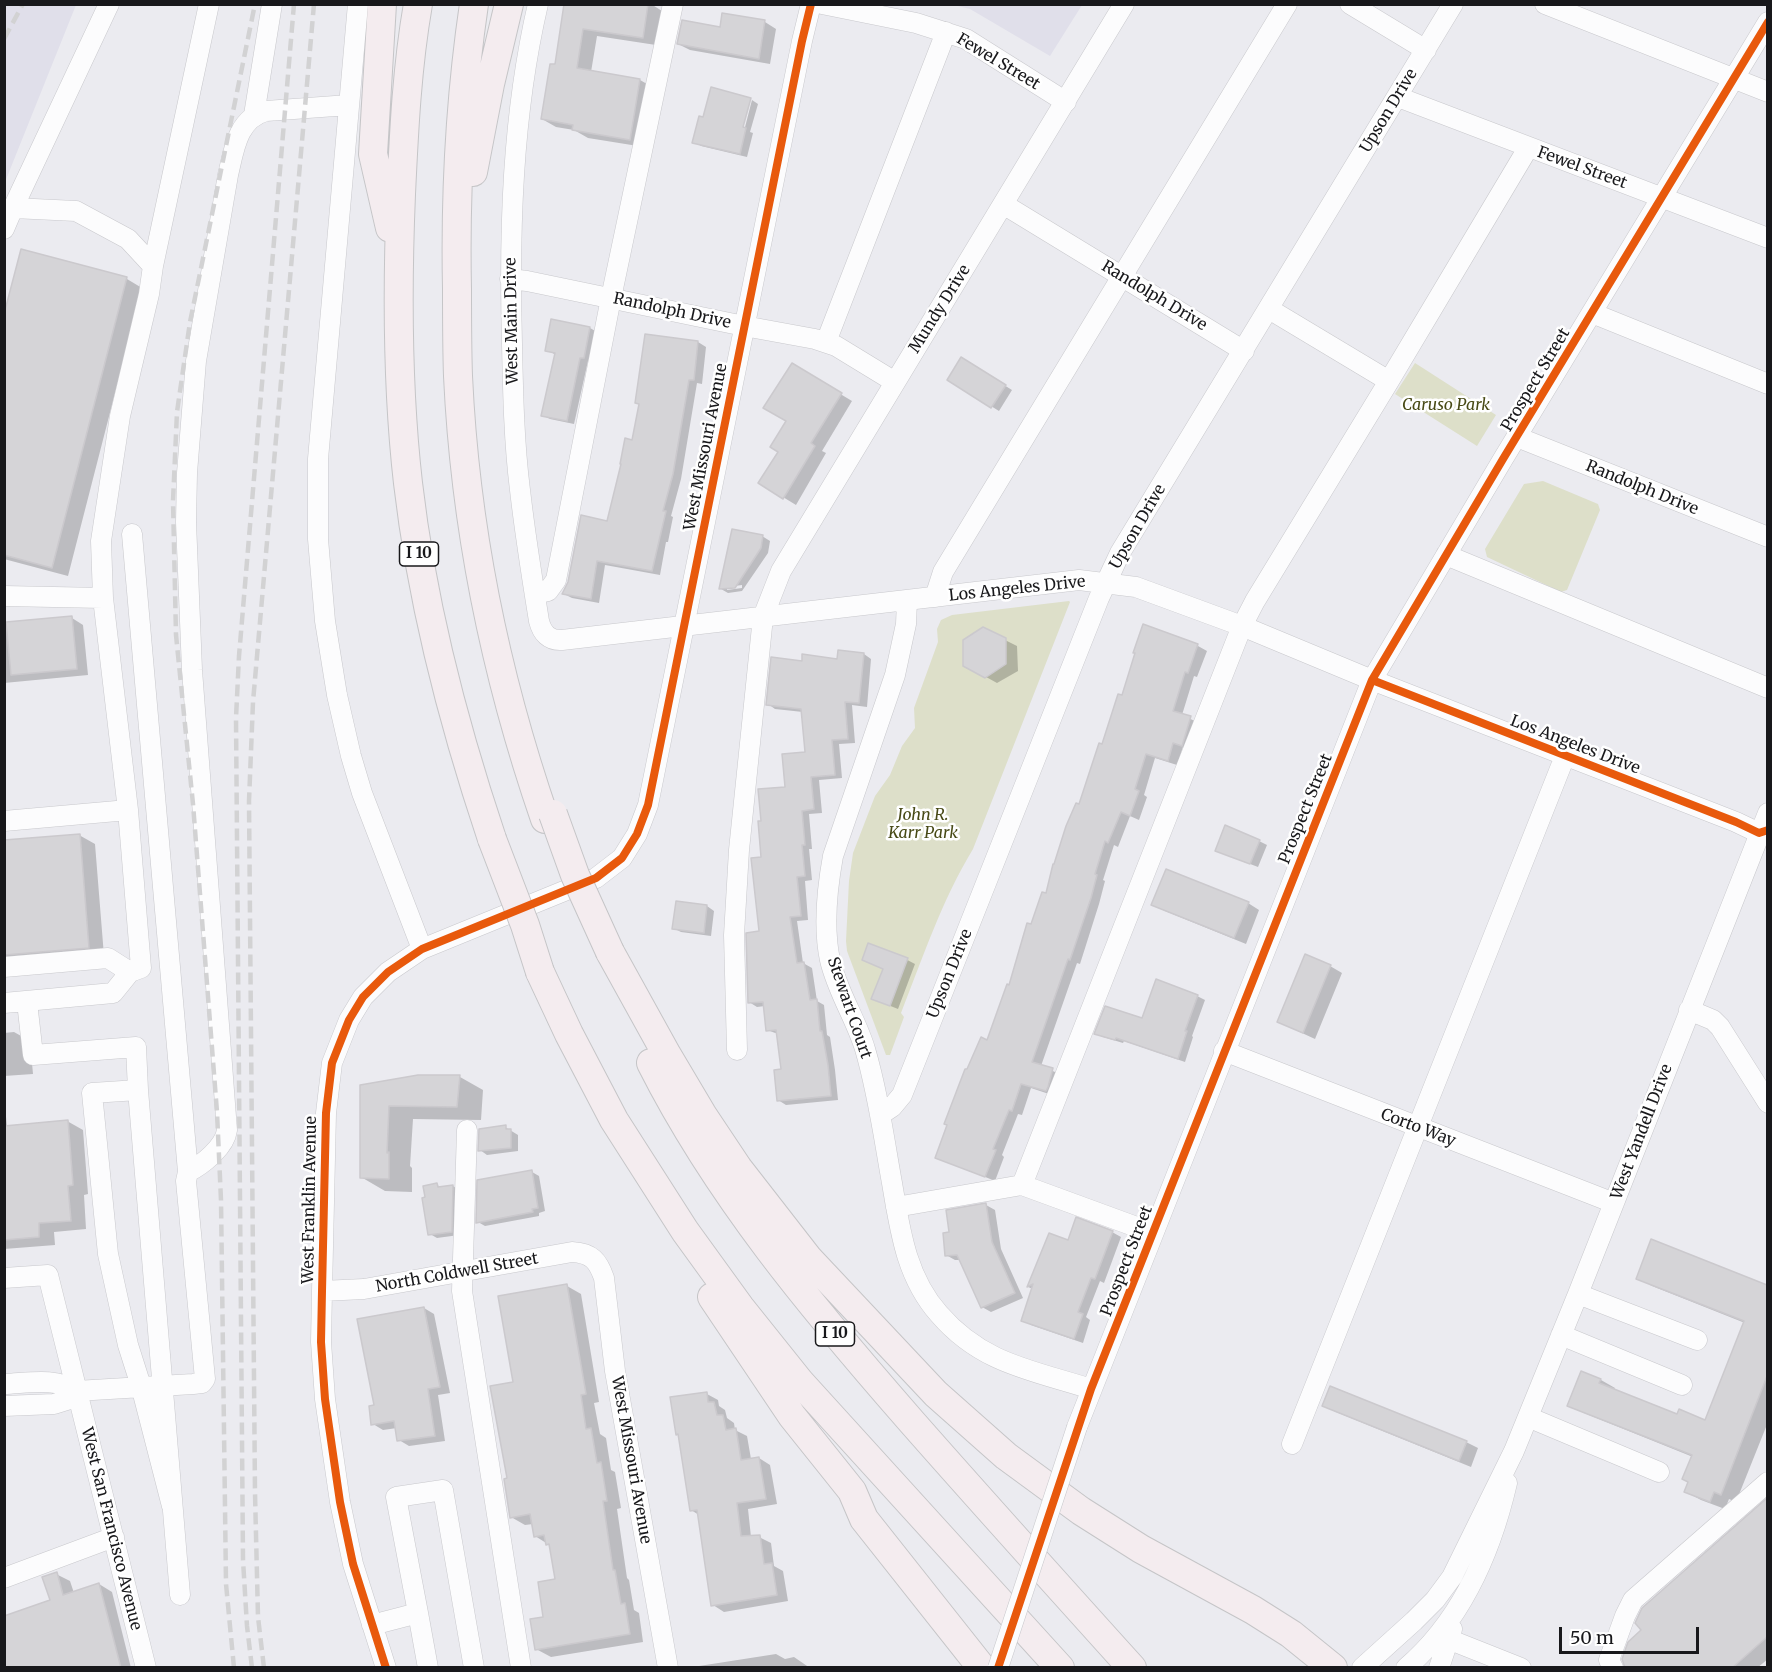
<!DOCTYPE html>
<html>
<head>
<meta charset="utf-8">
<style>
  body { margin:0 }
  #map { position:relative; width:1772px; height:1672px; overflow:hidden; background:#ebebf0; font-family:Merriweather,serif }
  canvas { display:block }
  .frame { position:absolute; inset:0; border:6px solid #18181b; pointer-events:none }
  .scale { position:absolute; left:1559px; top:1627px; width:140px; height:27px; box-sizing:border-box; border:3px solid #18181b; border-top:0; padding-left:8px; font-size:18px; line-height:21px; white-space:nowrap; color:#18181b; -webkit-text-stroke:4px #fff; paint-order:stroke }
</style>
</head>
<body>
<div id="map">
<canvas width="1772" height="1672"></canvas>
<div class="frame"></div>
<div class="scale">50 m</div>
</div>
<script>
const g = document.querySelector('canvas').getContext('2d');
g.lineJoin = 'round';
function fillPath(path, color) { g.fillStyle = color; g.fill(path, 'evenodd'); }
function strokePath(path, color, width, dash) { g.strokeStyle = color; g.lineWidth = width; g.lineCap = dash ? 'butt' : 'round'; g.setLineDash(dash || []); g.stroke(path); }
function label(font, color, halo, rows, align = 'center') {
  g.font = font + ' Merriweather,serif'; g.lineWidth = 5; g.setLineDash([]); g.textBaseline = 'middle'; g.strokeStyle = halo; g.fillStyle = color; for (const [text, x, y, turn = 0] of rows) {
    g.save(); g.translate(x, y); g.rotate((+turn || 0) * Math.PI / 180); g.textAlign = isNaN(turn) ? turn : align; if (halo) g.strokeText(text, 0, 0); g.fillText(text, 0, 0); g.restore();
  }
}
const built = new Path2D(`
  M5 4 76 5 5 182 4 5Z
  M954 5 1082 4V5L1050 56 970 9Z`);
const green = new Path2D(`
  M1415 363 1496 415 1477 446 1395 394Z
  M1543 481 1598 504 1600 510 1567 590 1561 592 1487 557 1485 549 1524 484Z
  M1069 601 1070 602 973 849C942 900 923 957 901 1013L904 1017 890 1055H886L847 951 846 941 849 881 853 853 875 796 890 775 902 746 915 728 914 708 938 642 937 629 941 620 952 615Z`);
const shadow = new Path2D(`
  M566 4H651L662 11 656 45 597 36 591 72 640 80 654 88 644 147 588 138 574 130 556 127 542 119 556 66Z
  M723 15 765 22 776 29 770 64 690 50 678 44 721 28Z
  M752 100 758 104 750 132 753 133 747 157 701 146 694 142 743 135Z
  M22 251 127 279 142 288 68 576 4 559V320Z
  M590 328 597 332 591 362 588 361 574 424 550 419 542 415 556 355 547 350Z
  M646 336 698 342 706 347 702 384 697 383 681 479 671 516 673 517 668 542H666L660 575 605 565 599 603 572 598 564 594 608 523 634 442 641 405 636 403Z
  M962 359 1012 390 999 411 949 380Z
  M792 365 852 401 822 451 826 453 796 505 760 483 780 452 788 421Z
  M762 536 770 541 768 553 742 591 728 593 721 589ZM742 585V588L727 590V587Z
  M72 618 83 625 88 675 4 683V624Z
  M1144 626 1198 646 1207 651 1197 677 1194 676 1182 715 1199 723 1191 750 1183 747 1177 765 1155 758 1144 795 1147 797 1139 820 1130 816 1118 847 1114 845 1103 880 1105 881 1099 904 1080 964 1077 963 1041 1066 1062 1075 1055 1096 1031 1088 1022 1115 1018 1114 1002 1155 1004 1157 995 1181 937 1157 968 1071 988 1042 1032 926 1047 895 1123 697Z
  M1005 640 1017 646 1018 671 997 683 977 672Z
  M864 654 871 659 867 707 852 705 855 743 839 744 842 778 819 780 822 813 809 814 812 849H809L812 880 805 881 808 920 797 921 803 963 812 968 817 1001 824 1005 827 1035 830 1037 835 1070 838 1100 786 1105 778 1100 782 1071 778 1034 767 1030 765 1006 757 1007 749 1002 760 932 762 822 787 788 807 753 803 712 775 709 768 704 803 662 839 661Z
  M79 835 95 844 104 956 4 965V841Z
  M1259 841 1267 845 1258 867 1224 854Z
  M677 902 707 906 714 911 711 936 681 932 673 928Z
  M1248 903 1259 910 1246 944 1165 911 1153 905Z
  M894 953 915 964 898 1009 873 999 884 969Z
  M1330 966 1342 973 1315 1039 1278 1022Z
  M1197 996 1205 1000 1192 1036 1193 1037 1185 1062 1124 1041 1123 1043 1103 1037 1096 1033 1143 1020Z
  M14 1032 30 1041 33 1074 4 1076V1033Z
  M460 1077 483 1090 481 1120 413 1119 410 1166 412 1168V1192L385 1191 361 1177 362 1086Z
  M4 1096 7 1127 67 1121 83 1130 88 1194 84 1195 86 1229 54 1232 55 1245 4 1249Z
  M505 1127 518 1135V1151L487 1155 480 1150Z
  M532 1172 539 1176 545 1211 539 1213V1216L485 1226 478 1222Z
  M437 1185 442 1188 453 1186 460 1191 459 1235 437 1238 430 1234Z
  M986 1205 995 1210 1001 1249 1023 1298 991 1312 982 1307 961 1260H955L946 1255 951 1233Z
  M1112 1232 1121 1237 1104 1283 1100 1281 1086 1317 1090 1320 1083 1343 1031 1325 1023 1320 1033 1289 1028 1287 1050 1235 1069 1242Z
  M1652 1241 1768 1287V1422L1736 1502 1729 1499 1725 1509 1701 1500 1686 1492 1690 1482 1693 1457 1584 1413 1569 1405 1582 1372 1601 1380 1615 1388 1614 1390 1678 1416 1706 1422 1745 1323 1652 1286 1637 1278Z
  M567 1286 581 1294 599 1402 594 1403 600 1434 606 1438 611 1470 615 1472 621 1508 617 1509 627 1578 629 1580 634 1610 639 1613 643 1642 551 1657 536 1649 557 1581 551 1546 535 1536 533 1524 525 1525 511 1517 509 1479 514 1383Z
  M424 1308 434 1314 450 1393 438 1395 445 1441 409 1446 399 1440 397 1428 383 1430 373 1424 375 1407Z
  M707 1394 718 1400 719 1406 725 1410 727 1418 734 1423 735 1430 747 1436 751 1459 759 1458 770 1465 777 1504 748 1509 751 1537H759L771 1543 774 1566 783 1571 788 1601 724 1612 713 1605 699 1515 691 1510 680 1435 677 1434Z
  M1324 1406 1466 1442 1478 1448 1471 1467 1336 1412Z
  M1768 1499V1659L1757 1668H1626L1643 1630 1644 1609Z
  M56 1574 70 1581 74 1593 99 1584 112 1592 131 1668H4L52 1601Z
  M776 1654 785 1659 794 1657 810 1668 699 1666Z`);
const building = new Path2D(`
  M564 4H648L643 38 583 29 577 68 640 79 630 140 572 130 573 125 541 119 550 64H555Z
  M722 13 765 20 759 59 677 44 682 20 720 27Z
  M711 87 751 98 743 127 746 128 740 154 692 143 699 116 703 117Z
  M21 249 127 277 52 568 4 555V314Z
  M551 319 590 327 584 358H580L567 421 541 416 555 353 545 351Z
  M645 334 698 341 694 380H689L673 474 663 511H666L652 571 597 561 591 599 562 594 568 582 581 515 607 521 621 464H620L625 438 632 440 639 404 635 403Z
  M961 357 1006 385 991 408 947 380Z
  M792 363 842 393 811 443 815 446 783 499 758 483 778 452 770 447 786 421 763 408Z
  M732 529 763 535 761 548 735 588 719 589Z
  M72 616 77 669 11 675 6 622Z
  M1143 624 1198 644 1188 673 1185 672 1173 711 1191 716 1182 746 1173 743 1168 761 1146 754 1135 789 1139 791 1130 816 1121 812 1108 843 1105 841 1095 874 1097 875 1091 898 1070 960 1068 959 1032 1062 1053 1068 1048 1087 1046 1091 1021 1084 1012 1111 1009 1110 993 1149 996 1150 985 1177 935 1158 947 1125 944 1124 965 1069H967L981 1037 987 1040 1007 984 1009 985 1027 923 1031 924 1042 892 1046 893 1053 864H1054L1066 826 1076 803 1079 804 1099 743 1102 744 1118 694 1122 695 1135 653H1133Z
  M983 627 1006 638V664L985 678 963 666V640Z
  M838 650 864 653 859 703 845 702 848 739 832 740 835 775 811 777 814 809 802 811 805 845H802L805 876 797 877 801 916 790 917 797 963 804 962 810 1000 817 999 820 1031H822L828 1065 831 1096 777 1101 774 1070 781 1069 776 1030 766 1031 763 1002 748 1003 746 933 759 931 751 858 761 857 758 821H761L758 789 785 787 782 754 805 752 801 709 766 705 771 657 802 661V654L837 659Z
  M1225 825 1260 840 1250 864 1215 851Z
  M80 834 89 948 4 955V840Z
  M1166 869 1249 902 1234 938 1151 905Z
  M676 901 707 905 704 933 672 929Z
  M868 943 908 958 890 1006 871 999 883 969 862 960Z
  M1305 954 1331 965 1303 1033 1277 1022Z
  M1156 979 1198 995 1185 1031H1187L1178 1059 1116 1038 1115 1040 1094 1034 1105 1006 1142 1018Z
  M418 1075H460L457 1107 389 1106 387 1153 389 1152V1179L360 1178V1085Z
  M68 1120 73 1185 68 1186 71 1221 39 1223V1237L4 1240V1126Z
  M506 1125V1129H511V1148L478 1151 479 1129Z
  M532 1170 538 1208 532 1209 533 1212 476 1223 477 1180Z
  M437 1183 438 1187 453 1185 452 1232 428 1235 422 1198 425 1197 423 1186Z
  M986 1203 992 1242 1015 1293 981 1308 957 1255 945 1256 943 1233 949 1232 946 1210Z
  M1076 1217 1113 1231 1095 1279 1091 1278 1078 1312 1083 1314 1074 1339 1021 1321 1033 1284 1027 1287 1049 1233 1068 1240Z
  M1651 1239 1767 1285V1376L1721 1495 1714 1492 1710 1502 1684 1492 1688 1482 1682 1479 1692 1455 1567 1406 1581 1371 1601 1379 1599 1383 1677 1414 1679 1409 1705 1420 1744 1321 1636 1279Z
  M567 1284 586 1394 581 1395 586 1429 591 1428 597 1463 601 1462 607 1501H603L613 1570H615L621 1604 625 1603 630 1634 535 1650 530 1619 543 1617 538 1582 555 1579 549 1544 546 1545 544 1535 534 1537 530 1514 510 1518 504 1479 507 1478 490 1386 513 1382 498 1296Z
  M424 1307 440 1387 428 1389 435 1436 397 1441 394 1421 371 1425 369 1406 374 1405 357 1319Z
  M1330 1386 1467 1441 1459 1461 1322 1406Z
  M707 1392 708 1402H714L717 1415H723L726 1430 736 1428 741 1460 759 1457 766 1499 737 1503 741 1536 760 1535 764 1564 772 1563 777 1595 711 1606 697 1510 690 1511 678 1434 676 1435 670 1397Z
  M1767 1498V1637L1732 1668H1625L1622 1659 1628 1642 1641 1630 1635 1623 1642 1608Z
  M57 1572 63 1595 99 1583 121 1668H4V1616L50 1600 42 1577Z`);
const minor = new Path2D(`
  M358 4 318 459V539L325 621 337 695 351 756 362 793 422 949
  M538 4C512 116 509 230 512 344 513 393 514 442 520 490 525 534 532 578 539 621 542 633 549 641 562 640L1079 580 1136 587 1242 626 1372 680 1736 822 1759 833 1768 830
  M822 4 916 23 966 39 1066 102
  M1350 4 1426 50
  M1545 4 1768 92
  M1398 97 1768 238
  M254 115 272 4
  M1003 204 1244 351
  M13 208 109 4
  M4 229 13 208 76 211 128 239 153 266 149 294 120 416 101 541 103 598 4 596
  M153 266 209 4
  M510 279 527 281 744 326 815 339 836 346 895 382
  M1269 309 1389 381
  M1592 313 1768 384
  M826 342 946 32
  M1517 437 1768 537
  M1446 555 1768 688
  M535 594 548 591 556 580 611 298 673 4
  M935 597 943 572 1287 4
  M907 601 906 624 895 675 833 856C827 889 823 927 830 960 837 991 856 1019 865 1049 878 1093 884 1139 892 1183 900 1230 906 1277 939 1314 982 1364 1032 1370 1091 1389
  M4 821 128 810
  M4 967 108 958 130 972
  M27 1002 33 1055 136 1047 138 1090
  M4 1003 113 993 130 972 141 968 128 810 103 598
  M1689 1010 1713 1020 1720 1027 1768 1103
  M737 1050 734 935 739 850 763 617 781 571 1124 4
  M1224 1051 1614 1203
  M880 1115 892 1107 902 1095 1099 598 1120 553 1453 4
  M467 1130 462 1291 521 1668
  M188 1172C202 1165 225 1147 227 1130L192 670 186 522 187 473 196 361 228 175C234 150 237 119 266 111L349 105
  M1022 1185 1242 626 1255 601 1389 381 1528 148
  M896 1207 1022 1185 1153 1233
  M4 1278 48 1275 146 1668
  M322 1291 364 1289 572 1252C592 1253 598 1261 604 1278L615 1371 668 1668
  M1578 1294 1697 1340
  M1561 1335 1682 1385
  M4 1384C29 1383 55 1377 76 1391
  M76 1391 193 1384 202 1383 205 1379 186 1181 188 1172 132 534
  M4 1406 54 1404 70 1399 76 1391
  M1528 1417 1659 1472
  M1077 1427 1372 680 1503 459 1768 22
  M1292 1444 1565 756
  M172 1506 141 1386 128 1345 108 1254 92 1093 138 1090 180 1595
  M4 1578 114 1537
  M418 1613 428 1668
  M372 1625 418 1613 396 1497 443 1490 474 1668
  M1448 1639 1521 1668
  M386 1668 353 1564 340 1502 325 1399 321 1342 322 1291 326 1113 332 1063 349 1020 363 997 388 972 422 949 596 878 622 858 637 834 648 805 802 41 811 4
  M1362 1668 1414 1621 1435 1600 1452 1577 1514 1451 1578 1294 1768 813
  M1406 1668C1461 1621 1491 1552 1507 1483
  M1439 1668 1452 1629
  M1613 1668 1609 1660 1625 1616 1633 1600 1768 1482`);
const highway = new Path2D(`
  M382 4 373 154 390 228
  M418 4C407 67 404 130 401 194 397 290 397 387 408 483 422 604 453 723 492 839
  M474 4C460 99 455 194 457 289 457 318 457 347 458 376 465 526 496 677 545 819
  M473 172 490 84 509 4
  M610 952 667 1055 702 1114 738 1168 808 1258 936 1394 1006 1456 1081 1511 1141 1549 1253 1610 1291 1634 1333 1668
  M540 972 569 1034 614 1120 685 1231 740 1307 800 1382 1060 1668
  M651 1063C718 1196 814 1310 911 1421 984 1504 1058 1586 1132 1668
  M712 1297 792 1416 852 1491 864 1519 982 1668`);
const rail = new Path2D(`
  M4 39 23 4
  M234 1668 226 1584 221 1200 217 1112 193 804 176 635 173 501 177 412 190 322 255 4
  M252 1668 247 1626 243 1560 236 718 239 656 294 4
  M264 1668 258 1617 255 1493 249 801 253 702 314 4`);
const minorBridge = new Path2D(`
  M998 1668 1077 1427`);
const highwayBridge = new Path2D(`
  M553 814 575 875 610 952
  M492 839 525 925 540 972`);
const cycleway = new Path2D(`
  M1372 680 1736 822 1759 833 1768 830
  M386 1668 353 1564 340 1502 325 1399 321 1342 322 1291 326 1113 332 1063 349 1020 363 997 388 972 422 949 596 878 622 858 637 834 648 805 802 41 811 4
  M998 1668 1091 1389 1372 680 1503 459 1768 22`);
const shields = [
  [419,554,39],
  [835,1334,39]
];
const shieldNames = [
  ["I 10",419,554],
  ["I 10",835,1334]
];
const streetNames = [
  ["Fewel Street",998,62,31],
  ["Upson Drive",1389,111,-59],
  ["Fewel Street",1582,168,20],
  ["Randolph Drive",1154,296,31],
  ["Mundy Drive",940,309,-58],
  ["Randolph Drive",672,311,12],
  ["West Main Drive",512,321,-91],
  ["Prospect Street",1536,380,-59],
  ["West Missouri Avenue",706,447,-79],
  ["Randolph Drive",1642,488,22],
  ["Upson Drive",1138,527,-60],
  ["Los Angeles Drive",1017,589,-6],
  ["Los Angeles Drive",1575,745,21],
  ["Prospect Street",1306,809,-68],
  ["Upson Drive",950,974,-68],
  ["Stewart Court",849,1008,71],
  ["Corto Way",1418,1128,21],
  ["West Yandell Drive",1642,1132,-69],
  ["West Franklin Avenue",310,1200,-89],
  ["Prospect Street",1127,1261,-69],
  ["North Coldwell Street",457,1273,-10],
  ["West Missouri Avenue",631,1460,80],
  ["West San Francisco Avenue",111,1529,76]
];
const parkNames = [
  ["Caruso Park",1446,405],
  ["John R.",923,815],
  ["Karr Park",923,833]
];
fillPath(built, '#e0dfea');
fillPath(green, '#dddfc9');
fillPath(shadow, '#0003');
fillPath(building, '#d5d4d7');
strokePath(building, '#cbc9cd', 1.5);
strokePath(minor, '#c8c8cc', 21);
strokePath(highway, '#c5c5c7', 30);
strokePath(minor, '#fcfcfd', 20);
strokePath(highway, '#f4ecef', 28);
strokePath(rail, '#d2d2d3', 4.5, [12, 6]);
strokePath(minorBridge, '#c8c8cc', 21, []);
strokePath(highwayBridge, '#c5c5c7', 30, []);
strokePath(minorBridge, '#fcfcfd', 20);
strokePath(highwayBridge, '#f4ecef', 28);
strokePath(cycleway, '#e8590c', 8);
for (const [x, y, w] of shields) { const box = new Path2D(); box.roundRect(x - w / 2, y - 12, w, 24, 4.5); g.fillStyle = '#fff'; g.fill(box); strokePath(box, '#18181b', 1.5); }
label('bold 15px', '#18181b', null, shieldNames);
label('16px', '#18181b', '#fff', streetNames);
label('italic 16px', '#484a16', '#fff', parkNames);
</script>
</body>
</html>
